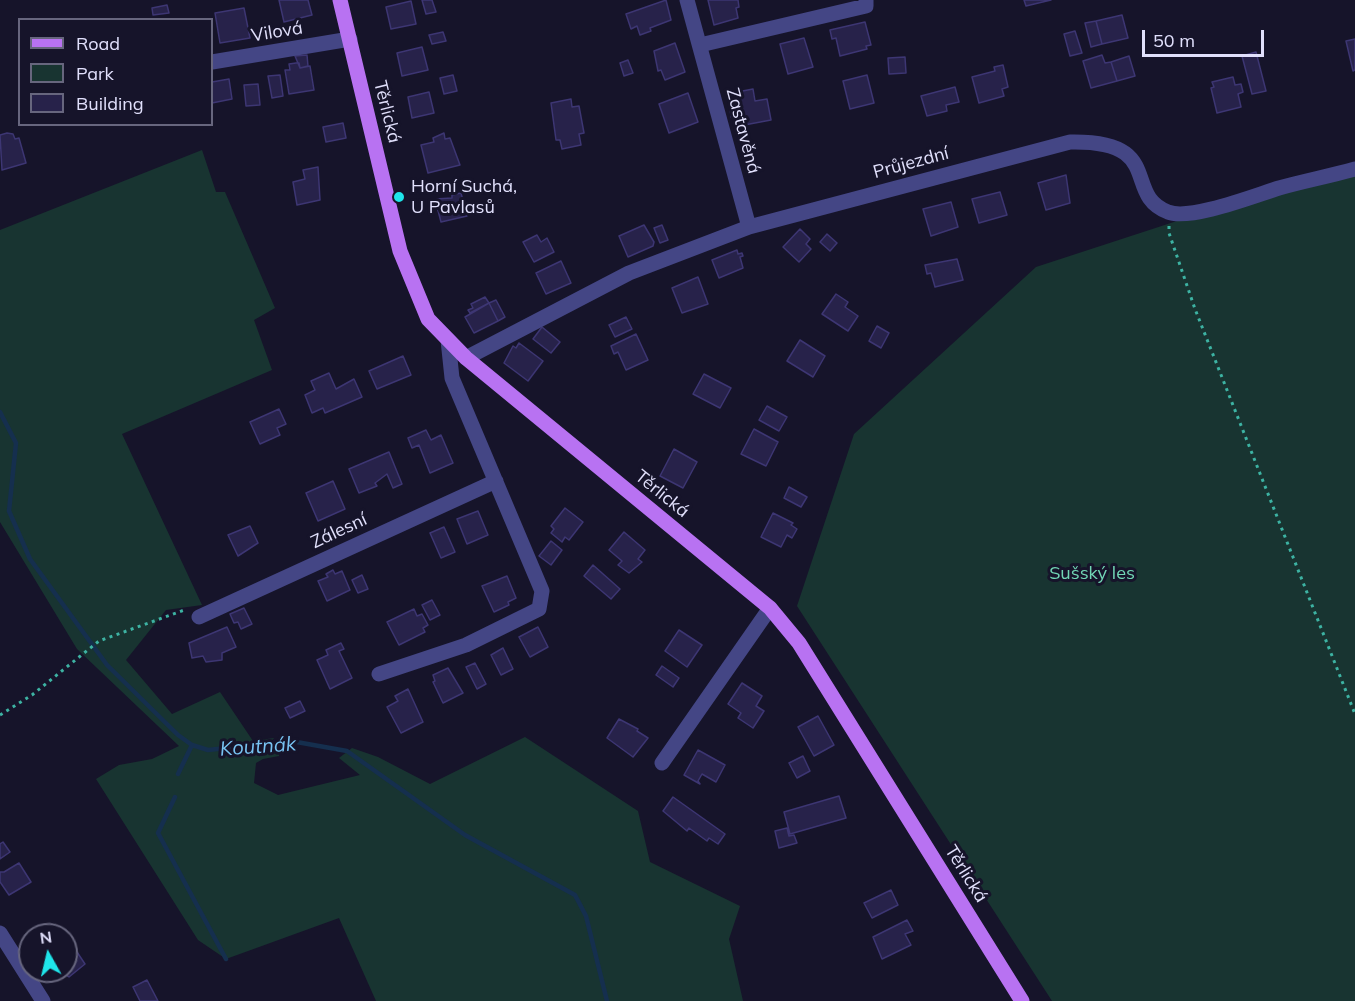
<!DOCTYPE html>
<html>
<head>
<meta charset="utf-8">
<style>
  body { margin:0 }
  #map { position:relative; width:1355px; height:1001px; overflow:hidden; background:#16142a; font-family:Mulish,sans-serif }
  canvas { display:block }
  .legend { position:absolute; left:18px; top:18px; width:195px; height:108px; box-sizing:border-box; background:#16142a; border:2px solid #67667e; margin:0; padding:8px 10px; list-style:none; font-size:18px; color:#e1e0fc }
  .legend li { display:flex; align-items:center; gap:12px; height:30px }
  .legend b { width:30px; border:2px solid #67667e }
  .north { position:absolute; left:18px; top:923px; width:60px; height:60px; box-sizing:border-box; background:#16142a; border:2px solid #67667e; border-radius:50%; rotate:352deg; font-size:16px; font-weight:700; line-height:24px; text-align:center; color:#e1e0fc }
  .north::after { content:''; display:block; margin:auto; width:21px; height:27px; background:#1fe5ea; clip-path:polygon(50% 0,100% 100%,50% 72%,0 100%) }
  .scale { position:absolute; left:1142px; top:30px; width:122px; height:27px; box-sizing:border-box; border:3px solid #e1e0fc; border-top:0; padding-left:8px; font-size:18px; line-height:21px; white-space:nowrap; color:#e1e0fc; -webkit-text-stroke:4px #16142a; paint-order:stroke }
</style>
</head>
<body>
<div id="map">
<canvas width="1355" height="1001"></canvas>
<ul class="legend">
<li><b style="height:8px;background:#b872f2"></b>Road</li>
<li><b style="height:16px;background:#183431"></b>Park</li>
<li><b style="height:16px;background:#27224a"></b>Building</li>
</ul>
<div class="north">N</div>
<div class="scale">50 m</div>
</div>
<script>
const g = document.querySelector('canvas').getContext('2d');
g.lineJoin = 'round';
function fillPath(path, color) { g.fillStyle = color; g.fill(path, 'evenodd'); }
function strokePath(path, color, width, dash) { g.strokeStyle = color; g.lineWidth = width; g.lineCap = dash ? 'butt' : 'round'; g.setLineDash(dash || []); g.stroke(path); }
function label(font, color, halo, rows, align = 'center') {
  g.font = font + ' Mulish,sans-serif'; g.lineWidth = 6; g.setLineDash([]); g.textBaseline = 'middle'; g.strokeStyle = halo; g.fillStyle = color; for (const [text, x, y, turn = 0] of rows) {
    g.save(); g.translate(x, y); g.rotate((+turn || 0) * Math.PI / 180); g.textAlign = isNaN(turn) ? turn : align; if (halo) g.strokeText(text, 0, 0); g.fillText(text, 0, 0); g.restore();
  }
}
const green = new Path2D(`
  M202 150 216 192H225L275 308 254 320 272 370 122 434 202 605 166 610 126 660 172 714 220 692 253 741 274 738 267 747 280 748 279 756 263 759 256 763 254 783 278 795 360 775 339 758 352 748 378 757 430 784 525 737 638 811 650 862 740 906 729 939 743 1001H376L339 918 226 959 198 940 96 779 119 765 152 759 179 746 77 649 0 522V230Z
  M1355 168V1001H1052L797 606 854 434 1036 267 1278 188Z`);
const stream = new Path2D(`
  M0 412 16 443 9 511 30 559 107 665 178 735 192 745 208 750 291 741 347 751 465 835 575 895 586 916 607 1001
  M178 774 192 745
  M175 797 158 833 226 959`);
const building = new Path2D(`
  M279 0H308L312 15 284 22Z
  M422 0H432L436 12 426 14Z
  M666 0 671 20 650 28 651 31 640 35 637 26 631 29 626 14Z
  M708 0H738L739 7 736 8 738 18 714 25Z
  M1024 0H1051L1026 6Z
  M411 1 416 24 391 29 386 7Z
  M167 5 169 13 153 15 152 8Z
  M244 8 250 38 220 43 215 13Z
  M1122 15 1128 38 1102 44 1096 21Z
  M1096 21 1102 44 1091 47 1085 23Z
  M865 22 871 45 866 46 867 49 840 56 836 38 832 39 830 30Z
  M1075 31 1082 53 1070 56 1064 34Z
  M443 32 446 41 432 44 429 35Z
  M804 38 813 67 788 74 780 44Z
  M1355 39V70L1353 71 1346 41Z
  M675 43 685 72 665 80 661 70 658 71 654 51Z
  M422 47 428 70 402 76 397 53Z
  M1256 52 1266 91 1252 94 1242 56Z
  M307 55 308 66 300 68 295 56Z
  M1102 55 1105 63 1111 62 1117 81 1091 88 1083 61Z
  M1129 56 1135 76 1117 81 1111 62Z
  M905 57 906 73 889 74 888 58Z
  M628 60 633 73 624 76 620 63Z
  M296 63H299L300 68 310 66 314 90 289 94 285 70H290L289 64Z
  M1003 65 1008 87 1002 89 1004 96 979 103 972 77 995 71 994 67Z
  M280 75 283 96 272 98 268 76Z
  M453 75 457 91 444 94 440 78Z
  M867 75 874 103 850 109 843 81Z
  M1233 77 1235 85 1241 84 1243 92 1238 94 1241 107 1217 113 1211 88 1214 87 1212 82Z
  M229 79 232 99 212 103V82Z
  M258 84 260 105 246 106 244 85Z
  M955 87 959 102 946 105 947 111 927 116 921 96Z
  M753 89 755 101 767 99 771 120 739 126 737 116 731 117 730 108 734 107 732 93Z
  M429 92 434 113 412 118 408 97Z
  M688 93 698 122 669 133 659 104Z
  M571 99 572 107 579 106 584 133 579 134 581 145 562 149 560 140H556L551 103Z
  M343 123 346 138 326 142 323 127Z
  M7 133 13 134 15 139 19 138 26 163 2 170 0 135Z
  M444 133 445 139 450 138 460 165 428 173 421 145 434 142 433 138Z
  M318 167 320 200 297 205 293 182 305 179 303 170Z
  M1066 175 1070 203 1046 210 1038 183Z
  M1000 192 1007 215 979 223 972 199Z
  M461 193 467 216 441 222 435 199 452 198V195Z
  M951 202 958 227 931 236 923 209Z
  M644 225 654 242 653 246 628 257 619 236Z
  M662 225 668 240 660 243 654 228Z
  M800 229 810 239 806 244 811 249 799 262 783 247Z
  M827 234 837 243 830 251 820 242Z
  M537 235 541 242 547 238 554 252 534 262 523 242Z
  M737 250 738 254 742 253 743 256 740 257 743 268 719 278 712 260Z
  M957 259 963 280 935 287 931 273 927 274 925 265Z
  M561 261 571 283 546 294 536 273Z
  M698 277 708 304 682 313 672 288Z
  M836 294 848 302 845 307 858 316 848 331 822 314Z
  M485 297 489 303 470 313 468 310 473 308 471 304Z
  M496 300 505 317 498 321 489 303Z
  M489 303 498 321 474 333 465 317Z
  M626 317 632 329 615 337 609 325Z
  M877 326 889 333 881 348 869 341Z
  M542 327 560 342 551 353 533 339Z
  M636 334 648 360 626 370 618 352 614 354 611 346Z
  M800 340 825 356 813 377 787 361Z
  M519 343 543 361 528 381 504 363 513 346 516 348Z
  M403 356 411 375 377 389 369 371Z
  M329 373 336 389 354 379 362 397 325 413 323 408 312 413 305 395 315 390 311 381Z
  M704 374 731 388 720 408 693 394Z
  M767 406 787 417 779 431 759 420Z
  M279 409 286 424 277 428 280 435 260 444 250 422Z
  M754 429 778 442 766 466 741 454Z
  M426 430 431 440 441 435 453 463 430 473 419 445 412 448 408 438Z
  M674 449 697 462 683 488 660 476Z
  M389 452 402 484 393 488 387 474 375 483 377 486 359 493 349 469Z
  M333 481 345 509 318 521 306 493Z
  M789 487 807 497 801 507 784 498Z
  M565 508 583 522 569 540 565 537 562 542 551 533 554 529 551 526Z
  M478 511 488 535 467 544 457 519Z
  M773 513 793 523 791 525 797 529 792 538 787 535 781 547 761 537Z
  M250 526 258 543 238 556 228 535Z
  M444 527 455 552 441 558 430 533Z
  M624 532 645 550 638 559 642 562 629 573 618 565 622 561 609 550Z
  M551 541 562 550 551 565 539 556Z
  M593 565 620 589 611 599 584 576Z
  M333 570 335 574 342 571 350 590 327 601 318 581 328 577 326 574Z
  M362 575 368 589 358 593 352 580Z
  M507 576 516 598 508 602 509 605 494 612 482 586Z
  M432 600 440 615 430 620 422 605Z
  M244 608 252 624 241 629 238 622 234 623 230 614Z
  M414 609 417 616 422 614 428 625 423 628 425 632 399 645 387 622Z
  M227 627 236 647 222 653V660L206 662 203 656 192 658 189 643Z
  M538 627 548 647 530 657 519 637Z
  M679 630 702 645 687 667 665 651Z
  M341 643 344 649 339 651 352 678 330 689 317 660 328 655 326 650Z
  M503 648 513 669 501 675 491 655Z
  M475 663 486 684 477 689 466 667Z
  M662 666 679 678 673 687 656 675Z
  M448 668 463 693 443 703 433 682 435 681 433 675Z
  M742 683 762 696 756 706 764 711 753 728 738 718 741 713 728 704Z
  M408 689 423 722 401 733 387 707 398 701 395 696Z
  M300 701 305 711 290 718 285 708Z
  M818 716 834 745 814 756 798 727Z
  M619 719 638 729 637 731 648 738 633 757 607 738Z
  M698 750 725 765 716 782 702 774 698 781 700 784 684 775Z
  M803 756 810 771 797 778 789 763Z
  M839 796 846 818 790 834 784 812Z
  M673 797 725 834 718 844 709 838 707 841 689 828 687 831 663 811Z
  M787 828 789 836 794 835 797 843 779 848 775 831Z
  M3 842 10 852 0 859V844Z
  M19 863 31 882 9 895 0 882V872H4Z
  M891 890 898 905 872 918 864 903Z
  M907 920 913 931 905 934 911 945 882 959 873 937Z
  M66 944 69 948 73 946 85 964 69 977 63 973 66 971Z
  M147 980 158 1001H140L133 987Z`);
const path = new Path2D(`
  M1169 226V233L1195 309 1355 714
  M0 715 32 695 99 641 187 609`);
const minor = new Path2D(`
  M687 0 749 227
  M700 45 866 6V0
  M212 62 350 39
  M466 358 629 273 749 227 1070 142C1166 140 1122 195 1168 212 1190 221 1256 195 1279 188 1304 181 1330 176 1355 169
  M199 617 496 481
  M379 674 466 645 539 609 542 591 452 378 448 340
  M662 763 770 608
  M0 933 43 1001`);
const major = new Path2D(`
  M340 0 400 251 428 319 466 358 770 608 799 643 1022 1001`);
const markers = [
  [399,197,6,"#1fe5ea"]
];
const streetNames = [
  ["Vilová",277,32,-9],
  ["Těrlická",387,112,76],
  ["Zastavěná",743,131,75],
  ["Průjezdní",911,163,-15],
  ["Těrlická",662,494,39],
  ["Zálesní",339,531,-25],
  ["Těrlická",966,874,58]
];
const poiNames = [
  ["Horní Suchá,",411,187],
  ["U Pavlasů",411,208]
];
const parkNames = [
  ["Sušský les",1092,574]
];
const waterNames = [
  ["Koutnák",258,747,-4]
];
fillPath(green, '#183431');
strokePath(stream, '#152f4e', 4.5);
fillPath(building, '#27224a');
strokePath(building, '#3d3673', 1.5);
strokePath(path, '#3db3a3', 3, [3, 4.5]);
strokePath(minor, '#444685', 15);
strokePath(major, '#b872f2', 15);
for (const [x, y, r, color] of markers) { const dot = new Path2D(); dot.arc(x, y, r, 0, 2 * Math.PI); g.fillStyle = color; g.fill(dot); strokePath(dot, '#16142a', 2); }
label('18px', '#e1e0fc', '#16142a', streetNames);
label('18px', '#e1e0fc', '#16142a', poiNames, 'left');
label('18px', '#72d7b6', '#16142a', parkNames);
label('italic 20px', '#78c3f2', '#16142a', waterNames);
</script>
</body>
</html>
